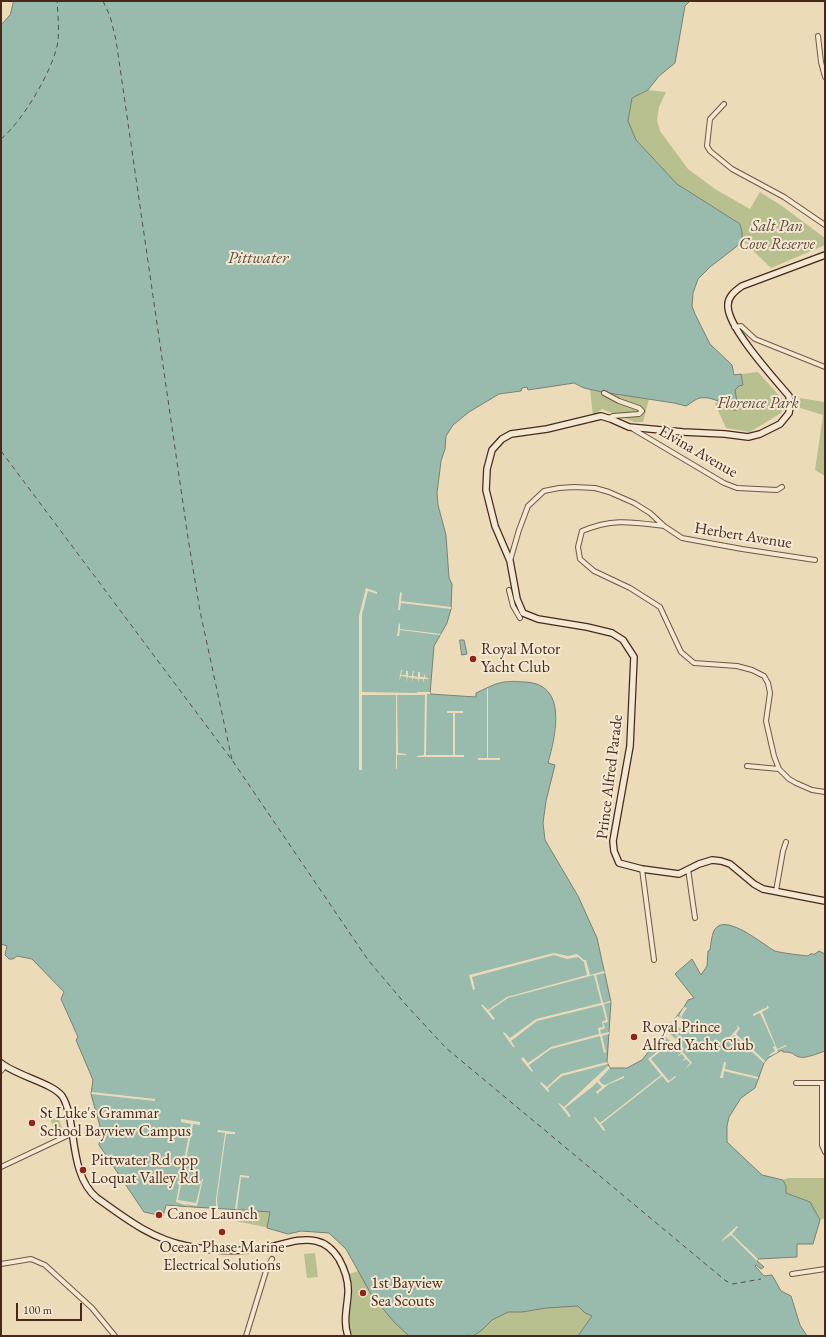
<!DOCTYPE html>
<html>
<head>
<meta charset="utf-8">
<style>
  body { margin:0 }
  #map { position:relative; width:826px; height:1337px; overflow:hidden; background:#ecdbb9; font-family:"EB Garamond",serif }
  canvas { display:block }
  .frame { position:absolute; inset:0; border:2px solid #49281c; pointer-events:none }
  .scale { position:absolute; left:16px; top:1303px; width:66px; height:18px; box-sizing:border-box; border:2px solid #49281c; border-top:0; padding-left:5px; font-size:12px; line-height:14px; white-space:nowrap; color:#49281c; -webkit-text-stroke:3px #f3e8d2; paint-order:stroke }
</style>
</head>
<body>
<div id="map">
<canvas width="826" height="1337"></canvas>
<div class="frame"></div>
<div class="scale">100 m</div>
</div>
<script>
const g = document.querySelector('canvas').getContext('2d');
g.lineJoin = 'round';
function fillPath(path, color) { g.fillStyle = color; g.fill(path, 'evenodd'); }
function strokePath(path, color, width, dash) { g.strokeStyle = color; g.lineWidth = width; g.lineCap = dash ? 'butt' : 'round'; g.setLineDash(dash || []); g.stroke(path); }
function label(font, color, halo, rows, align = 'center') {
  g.font = font + ' "EB Garamond",serif'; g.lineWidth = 4; g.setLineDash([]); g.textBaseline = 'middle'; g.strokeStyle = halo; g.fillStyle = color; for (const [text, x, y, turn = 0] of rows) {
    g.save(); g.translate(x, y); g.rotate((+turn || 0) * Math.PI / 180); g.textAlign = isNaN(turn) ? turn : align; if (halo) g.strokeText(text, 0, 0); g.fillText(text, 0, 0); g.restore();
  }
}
const green = new Path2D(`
  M648 90 666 92 659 107 657 120 660 131 688 169 715 189 750 209 760 192 782 206 825 238V245L771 268 742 240V232L740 224 677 184 636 140 628 121 632 98Z
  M758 372 785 402 781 413 750 432 726 428 715 404 717 402 731 406C733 397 733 387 743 384L741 374Z
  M590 389 649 399 643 422H634L602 409 593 416Z
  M800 398 825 402V476L815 470 823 415 797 407Z
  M58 1116 63 1131 55 1134 50 1118Z
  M788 1178H825V1218L820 1220 810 1202 785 1193 786 1186 783 1180Z
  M262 1205 458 1277 724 1336H353C345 1323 352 1307 352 1294 352 1287 351 1281 349 1274L358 1271 346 1249 329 1233 301 1231 288 1234 265 1227 235 1221 236 1209 259 1211Z
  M315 1253 318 1277 307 1278 304 1254Z`);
const water = new Path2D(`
  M14 1H690L685 6 675 63 659 76 648 90 632 98 628 121 636 140 677 184 740 224 742 232V240L736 247 710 267 698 279 693 293 692 306 695 314 710 344 732 365 734 375 741 374 743 385 739 386 735 390 738 408 737 410H733L731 406C721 403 711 396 700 398 695 399 690 404 686 406L674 403 602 392 584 388 574 383 528 390 527 387 522 388 521 391 499 394 469 412 453 425 446 436 445 449 441 461 437 493 438 505 446 535 449 578 452 584 451 609 447 623 434 646 430 694 476 697V693C483 690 490 686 496 684 505 681 514 681 524 682 568 683 556 734 548 763L555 765 546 801 543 823 545 840 578 896 597 938 611 1002 607 1062 610 1068H627L642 1060 684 1007 688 1000 694 998 675 974 692 959 701 975 707 966 708 951 710 950C711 943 712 933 715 929 727 913 763 945 775 951 781 953 800 955 808 956L810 954H815L819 951 825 954V1051C819 1053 805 1059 799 1057 791 1054 794 1052 783 1052L782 1050 768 1058 764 1063 755 1088 741 1098 729 1117 727 1126V1142L762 1175 783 1180 786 1186V1193L810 1202 820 1220 813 1244H797V1257L758 1259 757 1261 764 1267 761 1269 756 1265 755 1266 764 1276 772 1275 781 1291 791 1296 800 1325 807 1336H578L592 1316 585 1313 579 1307 577 1306 546 1308 522 1312H508L492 1320 482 1330 473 1336 468 1335 465 1336H409L394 1322 371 1294 346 1249 329 1233 301 1231 288 1234 267 1228 270 1212C235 1209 200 1208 166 1205L163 1216 144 1212 99 1145 101 1130 91 1094 93 1080 76 1040 78 1037 61 999 64 992 32 959 17 956 13 959H9L5 955 7 946 1 944V25L10 15Z
  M460 640H464L467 654 462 655Z`);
const pier = new Path2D(`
  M366 588 377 592V594L368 591 362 614V692L417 693V692H430V694H427L426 755H453V713H447V711H463V713H455V755H464V757H417V756L424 755 425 695H397L398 753 406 754V755H397V769H396V695H362V770H359V616Z
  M400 592 402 593 401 601 451 607V609L401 603 400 610H398Z
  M399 623 400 624V629L441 634 440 635 400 630 399 636H397Z
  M401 670H402L401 675H406V671H408V676H412L413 671H414L413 676 418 677V672H420V677H424L425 673V677L430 679H424V683L423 679H419L418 683V679L413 678 412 682V678L408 677 406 682 407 677 401 676 399 681Z
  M488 688V758H500V760H478V758H487V689Z
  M554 953 568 956 577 954 584 960H586L590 975 604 971 605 973 596 975 603 1003 610 1001 611 1002 604 1004 608 1022 603 1023 605 1028 600 1030 601 1034 609 1032V1034L602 1036 606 1052 604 1053 600 1036 551 1049 529 1065 533 1071 532 1072 521 1059 523 1057 528 1063 551 1047 599 1034 598 1028 603 1027 602 1022 606 1020 602 1005 537 1021 511 1041 515 1047H513L503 1033 504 1032 510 1038 536 1019 601 1003V1002L594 975 508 998 489 1011 495 1019 493 1020 481 1005H483L488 1010 507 997 587 975 584 962 578 957 567 959 554 955 472 977 475 989 473 990 469 975Z
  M767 1005 769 1008 762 1012 777 1049 786 1045 787 1046 777 1050 778 1052 770 1056 769 1055 775 1051 773 1047 775 1046 760 1013 753 1016V1014L767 1007Z
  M684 1007 687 1008 682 1015V1020L687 1023 684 1028 687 1029 691 1024 692 1026 686 1033 678 1027 676 1030 669 1025 677 1016 681 1018 680 1014Z
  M669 1025 672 1030 683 1039 682 1040 670 1030 668 1032 680 1043 677 1045 692 1063 685 1069 690 1063 686 1059 681 1062 685 1058 682 1054 676 1057 681 1053 678 1048 672 1052 676 1047 672 1042 651 1059 669 1081 675 1076 676 1077 668 1083 662 1076 601 1124 606 1131 603 1130 594 1118 595 1117 600 1123 661 1075 648 1059 658 1051 653 1046 660 1048 670 1041 662 1034Z
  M737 1025 740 1028 736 1034 765 1061 764 1063 734 1035 729 1041 727 1040 738 1028Z
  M607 1062 608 1064 562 1076 548 1088 549 1092H548L540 1083 541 1082 547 1087 561 1074Z
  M724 1062H726L725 1069 758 1077V1079L724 1071 723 1078H720Z
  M608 1066 610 1068 599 1080 602 1084 605 1085 624 1076V1078L609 1084 597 1094 596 1092 602 1087 597 1082 592 1087 565 1108 571 1116 569 1117 558 1103H559L564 1107Z
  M92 1092 155 1099V1101L91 1094Z
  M181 1119 200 1122V1125L193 1124 178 1200 196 1203 202 1179H203L197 1206 185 1204 190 1207 176 1202 191 1124 181 1122Z
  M218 1130 235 1132V1134H226L217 1199 218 1209H216V1199L225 1133 217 1132Z
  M240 1175 249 1176V1178L241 1177 237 1209H235Z
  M737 1226 738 1227 732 1234 758 1259 757 1261 731 1235 722 1241V1240Z`);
const ferry = new Path2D(`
  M103 1 110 16 116 40 188 538 200 611 232 760
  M1 139C22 122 54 69 58 41 59 28 58 14 57 1
  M1 451 232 760 368 960 407 1006 446 1048 726 1281 733 1284 761 1279`);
const street = new Path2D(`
  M818 36 821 62 825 77
  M724 104 710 119 707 146 710 151 732 169 784 197 825 225
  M734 327 741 326 755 339 825 367
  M604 393 619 401 639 408 642 411 639 414 613 416 609 418
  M633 429 724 483 737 488 777 490 782 487
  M664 526C632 522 613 518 582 531L578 547 580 559 594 571 630 588 660 607 681 652 694 663 737 666 752 670 764 676 768 683 770 693 766 721 774 756 779 769 789 779 796 783 812 790 825 792
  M510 561 519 530 528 506 544 491 559 488 574 487 595 488 609 492 634 503 650 513 664 526 682 538 742 549 815 560
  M509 590 513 606 520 618
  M747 766 779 769
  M642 869 654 960
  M688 869 695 918
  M776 891 783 851 786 842
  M1 1071 5 1066
  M796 1083H825
  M822 1083V1145L825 1152
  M1 1167 73 1133
  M1 1264 31 1259 45 1265 92 1308 115 1336
  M792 1274 825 1269
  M246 1336 266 1271 272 1259`);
const secondary = new Path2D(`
  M825 255 742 286C735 291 727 297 728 307 729 329 774 378 789 396L790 406 789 413 780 424 760 434 748 437 725 434 683 432 629 427 611 419 601 416 547 429 511 434 502 439 492 450 487 469 486 490 495 526 510 561 517 599 523 613 538 619 587 627 612 633 623 640 634 657 630 746 613 841 614 851 619 863 642 869 679 874 699 864 712 860 721 861 730 864 754 884 763 889 825 901
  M1 1063C17 1076 52 1083 62 1096 67 1103 68 1111 70 1119 75 1145 75 1180 97 1198 126 1219 152 1239 187 1246 212 1251 240 1252 266 1248 282 1245 300 1237 316 1241 326 1243 334 1251 339 1259 345 1270 349 1282 348 1294 347 1309 343 1322 348 1336`);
const markers = [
  [473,659,4,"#8f2418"],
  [634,1037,4,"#8f2418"],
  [32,1123,4,"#8f2418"],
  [83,1170,4,"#8f2418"],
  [159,1215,4,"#8f2418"],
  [222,1232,4,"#8f2418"],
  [363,1293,4,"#8f2418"]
];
const parkNames = [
  ["Salt Pan",777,227],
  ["Cove Reserve",777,245],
  ["Florence Park",758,404]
];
const streetNames = [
  ["Elvina Avenue",698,452,30],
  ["Herbert Avenue",743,536,9],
  ["Prince Alfred Parade",610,777,-83]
];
const poiNames = [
  ["Royal Motor",481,650],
  ["Yacht Club",481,668],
  ["Royal Prince",642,1028],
  ["Alfred Yacht Club",642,1046],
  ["St Luke's Grammar",40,1114],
  ["School Bayview Campus",40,1132],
  ["Pittwater Rd opp",91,1161],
  ["Loquat Valley Rd",91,1179],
  ["Canoe Launch",167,1215],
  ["Ocean Phase Marine",222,1248,"center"],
  ["Electrical Solutions",222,1266,"center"],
  ["1st Bayview",371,1284],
  ["Sea Scouts",371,1302]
];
const waterNames = [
  ["Pittwater",258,258]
];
fillPath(green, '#b8c08f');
fillPath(water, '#99bbad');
strokePath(water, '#798073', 1);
fillPath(pier, '#ecdbb9');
strokePath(ferry, '#5d4d40', 1, [5, 4]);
strokePath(street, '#725543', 6);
strokePath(secondary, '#49281c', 8);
strokePath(street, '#f3e8d2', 4);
strokePath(secondary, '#f3e8d2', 5.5);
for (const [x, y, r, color] of markers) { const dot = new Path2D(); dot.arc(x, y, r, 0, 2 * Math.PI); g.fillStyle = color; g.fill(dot); strokePath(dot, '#f3e8d2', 1.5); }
label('italic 16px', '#5f4633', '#f3e8d2', parkNames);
label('16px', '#49281c', '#f3e8d2', streetNames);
label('16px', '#49281c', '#f3e8d2', poiNames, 'left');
label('italic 17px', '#5d4d40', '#f3e8d2', waterNames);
</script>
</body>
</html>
